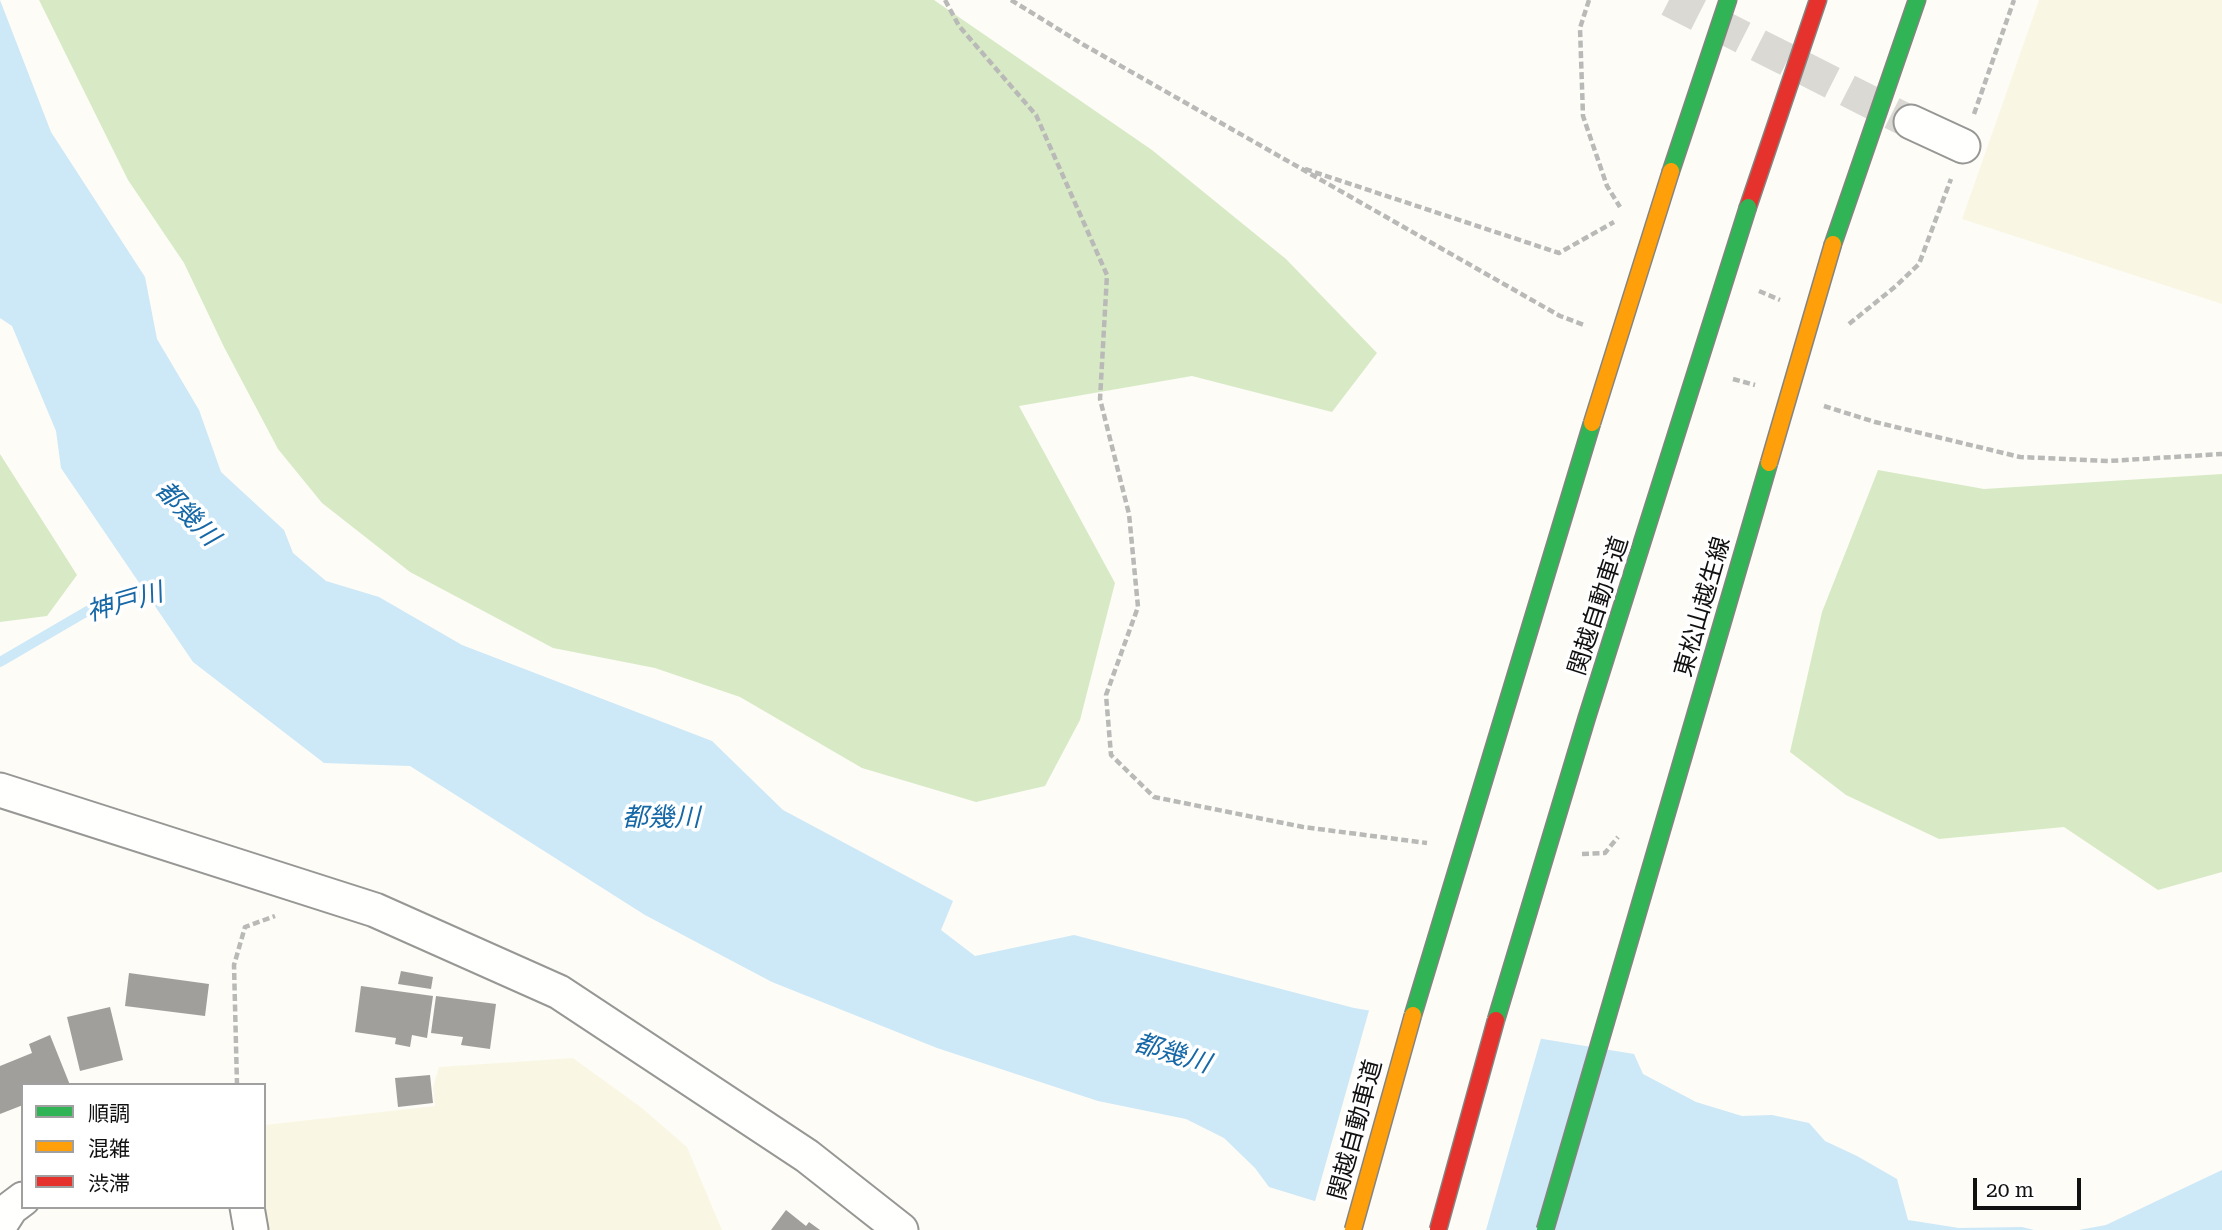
<!DOCTYPE html>
<html>
<head>
<meta charset="utf-8">
<style>
  body { margin:0 }
  #map { position:relative; width:2222px; height:1230px; overflow:hidden; background:#fdfcf7; font-family:"Roboto Serif","Noto Sans JP",serif }
  canvas { display:block }
  .legend { position:absolute; left:21px; top:1083px; width:245px; height:126px; box-sizing:border-box; background:#fff; border:2px solid #a0a0a0; margin:0; padding:9px 12px; list-style:none; font-size:21px; color:#111 }
  .legend li { display:flex; align-items:center; gap:14px; height:35px }
  .legend b { width:35px; border:2px solid #a0a0a0 }
  .scale { position:absolute; left:1973px; top:1178px; width:108px; height:32px; box-sizing:border-box; border:4px solid #111; border-top:0; padding-left:9px; font-size:21px; line-height:24px; white-space:nowrap; color:#111; -webkit-text-stroke:5px #fff; paint-order:stroke }
</style>
</head>
<body>
<div id="map">
<canvas width="2222" height="1230"></canvas>
<ul class="legend">
<li><b style="height:9px;background:#30b455"></b>順調</li>
<li><b style="height:9px;background:#ff9f0a"></b>混雑</li>
<li><b style="height:9px;background:#e5322d"></b>渋滞</li>
</ul>
<div class="scale">20 m</div>
</div>
<script>
const g = document.querySelector('canvas').getContext('2d');
g.lineJoin = 'round';
function fillPath(path, color) { g.fillStyle = color; g.fill(path, 'evenodd'); }
function strokePath(path, color, width, dash) { g.strokeStyle = color; g.lineWidth = width; g.lineCap = dash ? 'butt' : 'round'; g.setLineDash(dash || []); g.stroke(path); }
function label(font, color, halo, rows, align = 'center') {
  g.font = font + ' "Roboto Serif","Noto Sans JP",serif'; g.lineWidth = 7; g.setLineDash([]); g.textBaseline = 'middle'; g.strokeStyle = halo; g.fillStyle = color; for (const [text, x, y, turn = 0] of rows) {
    g.save(); g.translate(x, y); g.rotate((+turn || 0) * Math.PI / 180); g.textAlign = isNaN(turn) ? turn : align; if (halo) g.strokeText(text, 0, 0); g.fillText(text, 0, 0); g.restore();
  }
}
const farmland = new Path2D(`
  M2039 0H2222V304L1962 219Z
  M573 1058 642 1108 687 1147 722 1230H269L264 1198V1125L435 1106 433 1087 439 1067Z`);
const forest = new Path2D(`
  M39 0H934L1152 150 1286 259 1377 353 1332 412 1192 376 1019 406 1115 583 1080 720 1045 786 976 802 862 768 740 697 655 668 553 648 410 572 322 503 278 449 224 347 184 263 128 180Z
  M0 454 77 575 47 616 0 622Z
  M1878 470 1984 489 2222 474V872L2158 890 2064 827 1939 839 1846 795 1790 752 1822 612Z`);
const water = new Path2D(`
  M0 0 51 132 145 277 157 339 199 410 221 472 284 530 293 553 326 581 379 597 462 645 712 741 783 810 953 901 941 930 975 956 1074 935 1354 1008 1634 1054 1643 1074 1696 1102 1742 1116 1772 1115 1809 1123 1825 1141 1857 1156 1897 1179 1908 1220 1959 1228 2022 1227 2034 1230H1409L1269 1187 1255 1168 1224 1138 1186 1119 1098 1101 937 1048 772 982 645 915 410 766 324 763 193 662 61 468 56 431 12 326 0 318Z
  M2222 1170V1230H2079L2106 1225Z`);
const pier = new Path2D(`
  M1370 1007 1542 1035 1486 1230H1397L1314 1205Z`);
const stream = new Path2D(`
  M0 662 96 606 158 589`);
const building = new Path2D(`
  M401 971 433 977 431 989 398 984Z
  M129 973 209 984 205 1016 125 1006Z
  M361 986 433 996 427 1038 412 1035 410 1047 395 1044 396 1038 355 1032Z
  M436 996 496 1004 490 1049 461 1045 463 1037 431 1033Z
  M110 1007 123 1060 80 1071 67 1017Z
  M50 1035 70 1085H23V1105L0 1114V1066L32 1053 29 1044Z
  M430 1075 433 1103 398 1107 395 1078Z
  M786 1210 806 1226 809 1222 820 1230H771Z`);
const streetTunnel = new Path2D(`
  M1669 0 1904 119`);
const path = new Path2D(`
  M945 0 959 26 1036 115 1107 275 1100 399 1129 514 1138 607 1106 695 1111 755 1154 797 1303 827 1427 843
  M1011 0 1084 45 1560 316 1584 325
  M1589 0 1580 28 1583 116 1607 186 1620 207
  M1974 114 2014 0
  M1305 169 1559 253 1614 222
  M1759 291 1780 300
  M1849 324 1896 286 1919 264 1951 179
  M1733 379 1755 385
  M1824 406 1875 422 2020 457 2109 461 2222 454
  M1582 854 1605 853 1618 837
  M237 1085 234 965 245 927 275 916`);
const street = new Path2D(`
  M1911 122 1963 146
  M0 790 375 910 559 992 807 1156 901 1230
  M247 1207 251 1230
  M0 1225 11 1208 23 1199`);
const fast = new Path2D(`
  M1671 171 1728 0
  M1833 244 1917 0`);
const jam = new Path2D(`
  M1748 207 1818 0`);
const fastBridge = new Path2D(`
  M1413 1015 1592 423
  M1496 1020 1587 717 1748 207
  M1545 1230 1769 463`);
const slowBridge = new Path2D(`
  M1592 423 1671 171
  M1769 463 1833 244
  M1353 1230 1413 1015`);
const jamBridge = new Path2D(`
  M1438 1230 1496 1020`);
const streetNames = [
  ["関越自動車道",1599,606,-72],
  ["東松山越生線",1703,607,-74],
  ["関越自動車道",1356,1130,-75]
];
const waterNames = [
  ["都幾川",187,514,46],
  ["神戸川",125,603,-16],
  ["都幾川",661,818],
  ["都幾川",1172,1054,17]
];
fillPath(farmland, '#f9f7e4');
fillPath(forest, '#d8eac5');
fillPath(water, '#cde8f7');
fillPath(pier, '#fdfcf7');
strokePath(stream, '#cde8f7', 10);
fillPath(building, '#a19f9c');
strokePath(streetTunnel, '#dad9d4', 33, [33, 17]);
strokePath(street, '#979795', 37);
strokePath(fast, '#858482', 19);
strokePath(jam, '#858482', 19);
strokePath(path, '#b9b9b8', 4.5, [7, 3.5]);
strokePath(street, '#fffffe', 33);
strokePath(fast, '#30b455', 16);
strokePath(jam, '#e5322d', 16);
strokePath(fastBridge, '#858482', 19, []);
strokePath(slowBridge, '#858482', 19, []);
strokePath(jamBridge, '#858482', 19, []);
strokePath(fastBridge, '#30b455', 16);
strokePath(slowBridge, '#ff9f0a', 16);
strokePath(jamBridge, '#e5322d', 16);
label('24px', '#111', '#fff', streetNames);
label('italic 26px', '#1768a6', '#fff', waterNames);
</script>
</body>
</html>
